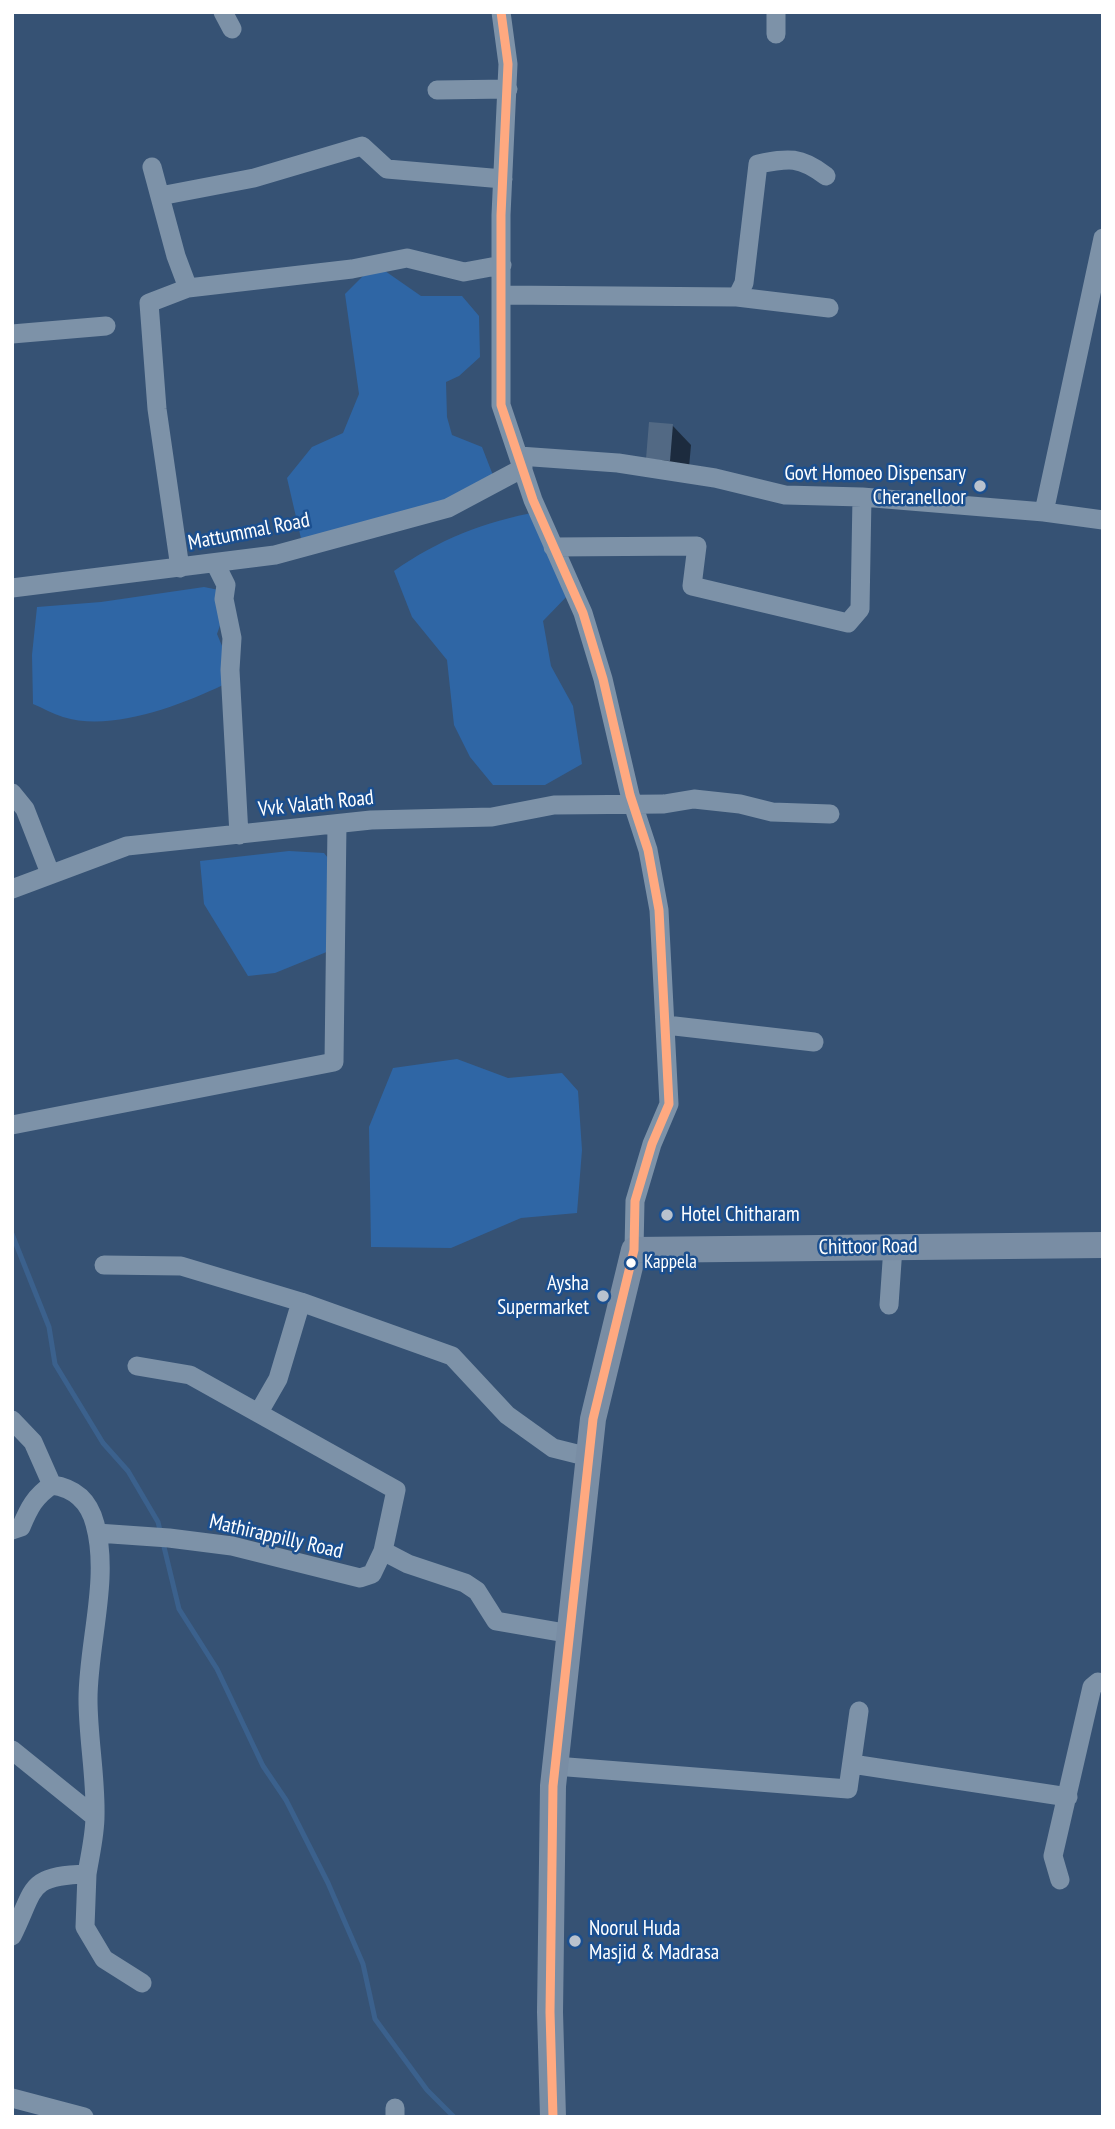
<!DOCTYPE html>
<html>
<head>
<meta charset="utf-8">
<style>
  body { margin:0 }
  #map { position:relative; width:1115px; height:2129px; overflow:hidden; background:#365274; font-family:"PT Sans Narrow",sans-serif }
  canvas { display:block }
  .frame { position:absolute; inset:0; border:14px solid #fff; pointer-events:none }
</style>
</head>
<body>
<div id="map">
<canvas width="1115" height="2129"></canvas>
<div class="frame"></div>
</div>
<script>
const g = document.querySelector('canvas').getContext('2d');
g.lineJoin = 'round';
function fillPath(path, color) { g.fillStyle = color; g.fill(path, 'evenodd'); }
function strokePath(path, color, width, dash) { g.strokeStyle = color; g.lineWidth = width; g.lineCap = dash ? 'butt' : 'round'; g.setLineDash(dash || []); g.stroke(path); }
function label(font, color, halo, rows, align = 'center') {
  g.font = font + ' "PT Sans Narrow",sans-serif'; g.lineWidth = 5; g.setLineDash([]); g.textBaseline = 'middle'; g.strokeStyle = halo; g.fillStyle = color; for (const [text, x, y, turn = 0] of rows) {
    g.save(); g.translate(x, y); g.rotate((+turn || 0) * Math.PI / 180); g.textAlign = isNaN(turn) ? turn : align; if (halo) g.strokeText(text, 0, 0); g.fillText(text, 0, 0); g.restore();
  }
}
const green = new Path2D(`
  M375 264 421 296H462L479 316 480 357 459 376 446 382 447 417 452 435 482 447 496 483 303 547 287 478 312 447 343 433 359 394 345 294Z
  M538 512 572 591 543 621 551 666 573 706 582 764 545 785H493L470 757 454 725 447 660 412 617 394 571C438 540 485 521 538 512Z
  M204 587 219 590 223 617 217 634 230 665 223 685C179 706 111 732 63 717 53 714 43 708 33 704L32 655 37 607 101 602Z
  M289 851 324 853 336 868 329 951 275 973 248 976 204 904 200 861Z
  M457 1059 508 1078 562 1073 578 1091 582 1150 577 1213 521 1218 451 1248 371 1247 369 1127 393 1068Z`);
const shadow = new Path2D(`
  M672 425 691 445 688 479 648 459Z`);
const stream = new Path2D(`
  M12 1234 49 1327 55 1364 103 1443 128 1471 158 1522 179 1609 217 1669 263 1766 286 1800 328 1883 363 1964 375 2019 427 2090 454 2117`);
const building = new Path2D(`
  M649 422 673 424 670 461 646 459Z`);
const minor = new Path2D(`
  M223 12 232 29
  M501 12 508 64 501 215V405L533 500 583 613 603 679 630 795 648 850 659 910 669 1104 652 1144 635 1201 634 1250
  M776 12V34
  M437 90 508 89
  M152 167 176 256 188 288
  M160 196 254 178 362 146 387 169 503 179
  M502 295 737 297 744 283 758 164C789 158 800 156 826 176
  M737 297 829 308
  M12 334 106 326
  M519 456 618 463 715 478 785 495 862 497 1044 512 1103 520
  M1044 512 1103 238
  M553 547 697 546 692 586 848 623 860 609 862 497
  M215 563 226 585 224 599 232 638 230 670 239 835
  M180 568 157 409 149 303 188 288 352 269 407 258 464 272 502 265
  M12 588 275 555 448 508 523 468
  M12 793 25 809 50 873
  M12 889 127 846 371 820 492 817 554 805 664 804 694 799 740 804 772 812 830 814
  M666 1025 814 1042
  M12 1125 334 1062 337 824
  M104 1265 181 1266 301 1302 278 1379 259 1412
  M301 1302 452 1356 507 1415 553 1448 589 1457
  M889 1305 893 1247
  M137 1366 190 1375 396 1490 383 1551
  M12 1420 33 1442 52 1485
  M12 1530 21 1527C29 1508 35 1496 52 1485 75 1488 89 1501 95 1524 110 1578 88 1644 88 1699 88 1738 96 1777 95 1816 95 1835 90 1855 87 1874 26 1876 36 1888 12 1936
  M97 1533 169 1538 232 1546 360 1578 372 1574 383 1551 408 1564 465 1583 477 1591 496 1621 571 1634
  M12 1750 95 1817
  M852 1764 1068 1797
  M555 1766 848 1789 859 1711
  M87 1874 85 1927 104 1959 142 1983
  M1060 1880 1053 1856 1092 1687 1098 1682 1103 1683
  M12 2098 84 2117
  M395 2108V2117`);
const secondary = new Path2D(`
  M553 2117 550 2012 553 1786 593 1419 634 1250 1103 1245`);
const bus1 = new Path2D(`
  M501 12 508 64 501 215V405L533 500 583 613 603 679 630 795 648 850 659 910 669 1104 652 1144 635 1201 634 1250 593 1419 553 1786 550 2012 553 2117`);
const markers = [
  [980,486,7,"#b9c2ce"],
  [667,1215,7,"#b9c2ce"],
  [631,1263,6,"#fff"],
  [603,1296,7,"#b9c2ce"],
  [575,1941,7,"#b9c2ce"]
];
const busNames = [
  ["Kappela",644,1263]
];
const poiNames = [
  ["Govt Homoeo Dispensary",966,474],
  ["Cheranelloor",966,498],
  ["Hotel Chitharam",681,1215,"left"],
  ["Aysha",589,1284],
  ["Supermarket",589,1308],
  ["Noorul Huda",589,1929,"left"],
  ["Masjid & Madrasa",589,1953,"left"]
];
const streetNames = [
  ["Mattummal Road",249,532,-11],
  ["Vvk Valath Road",316,804,-6],
  ["Chittoor Road",868,1247,-1],
  ["Mathirappilly Road",276,1537,13]
];
fillPath(green, '#2f66a5');
fillPath(shadow, '#0007');
strokePath(stream, '#3b618d', 5);
fillPath(building, '#526984');
strokePath(minor, '#7d92a8', 19);
strokePath(secondary, '#798da4', 26);
strokePath(bus1, '#ffa980', 9);
for (const [x, y, r, color] of markers) { const dot = new Path2D(); dot.arc(x, y, r, 0, 2 * Math.PI); g.fillStyle = color; g.fill(dot); strokePath(dot, '#1b4f8f', 2.5); }
label('19px', '#fff', '#1b4f8f', busNames, 'left');
label('21px', '#fff', '#1b4f8f', poiNames, 'right');
label('21px', '#fff', '#1b4f8f', streetNames);
</script>
</body>
</html>
